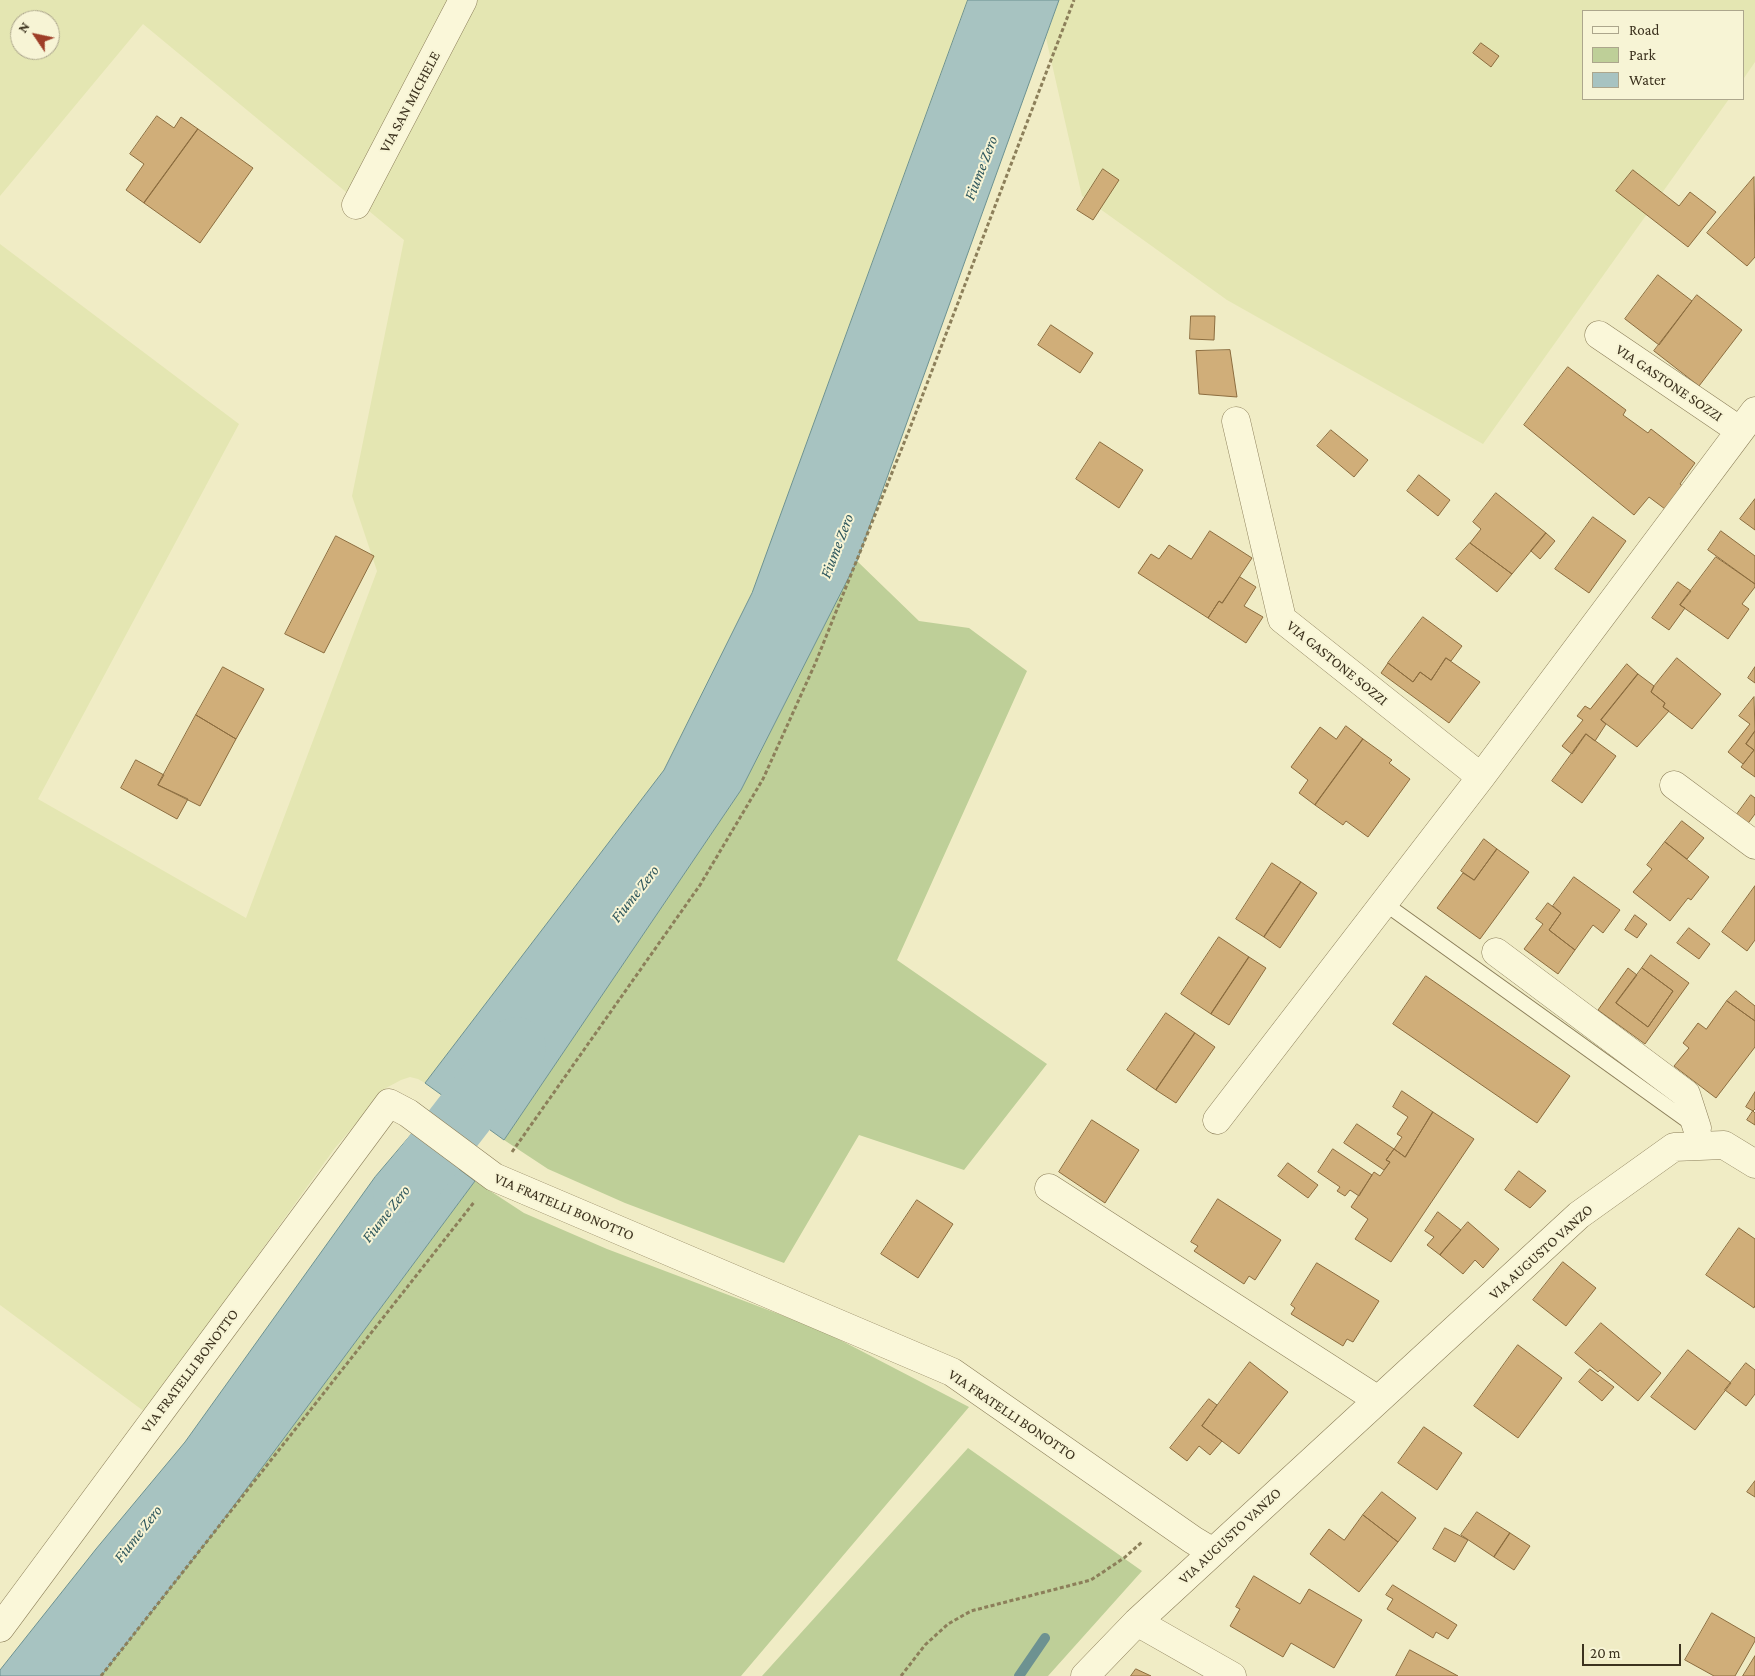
<!DOCTYPE html>
<html>
<head>
<meta charset="utf-8">
<style>
  body { margin:0 }
  #map { position:relative; width:1755px; height:1676px; overflow:hidden; background:#f0ecc5; font-family:"Crimson Pro",serif }
  canvas { display:block }
  .legend { position:absolute; left:1582px; top:10px; width:162px; height:90px; box-sizing:border-box; background:#f7f4d5; border:1px solid #aca68c; margin:0; padding:6px 9px; list-style:none; font-size:15px; color:#3c321e }
  .legend li { display:flex; align-items:center; gap:10px; height:25px }
  .legend b { width:25px; border:1px solid #aca68c }
  .north { position:absolute; left:10px; top:10px; width:50px; height:50px; box-sizing:border-box; background:#f7f4d5; border:1px solid #aca68c; border-radius:50%; rotate:304deg; font-size:14px; font-weight:700; line-height:20px; text-align:center; color:#3c321e }
  .north::after { content:''; display:block; margin:auto; width:18px; height:22px; background:#9e3e27; clip-path:polygon(50% 0,100% 100%,50% 72%,0 100%) }
  .scale { position:absolute; left:1582px; top:1644px; width:99px; height:22px; box-sizing:border-box; border:2px solid #3c321e; border-top:0; padding-left:6px; font-size:15px; line-height:18px; white-space:nowrap; color:#3c321e; -webkit-text-stroke:4px #f7f4d5; paint-order:stroke }
</style>
</head>
<body>
<div id="map">
<canvas width="1755" height="1676"></canvas>
<ul class="legend">
<li><b style="height:6px;background:#faf7d9"></b>Road</li>
<li><b style="height:14px;background:#becf98"></b>Park</li>
<li><b style="height:14px;background:#a7c3c1"></b>Water</li>
</ul>
<div class="north">N</div>
<div class="scale">20 m</div>
</div>
<script>
const g = document.querySelector('canvas').getContext('2d');
g.lineJoin = 'round';
function fillPath(path, color) { g.fillStyle = color; g.fill(path, 'evenodd'); }
function strokePath(path, color, width, dash) { g.strokeStyle = color; g.lineWidth = width; g.lineCap = dash ? 'butt' : 'round'; g.setLineDash(dash || []); g.stroke(path); }
function label(font, color, halo, rows, align = 'center') {
  g.font = font + ' "Crimson Pro",serif'; g.lineWidth = 4; g.setLineDash([]); g.textBaseline = 'middle'; g.strokeStyle = halo; g.fillStyle = color; for (const [text, x, y, turn = 0] of rows) {
    g.save(); g.translate(x, y); g.rotate((+turn || 0) * Math.PI / 180); g.textAlign = isNaN(turn) ? turn : align; if (halo) g.strokeText(text, 0, 0); g.fillText(text, 0, 0); g.restore();
  }
}
const farmland = new Path2D(`
  M0 0H968L752 593 664 770 425 1083 418 1079 410 1077 401 1080 386 1088 335 1148 145 1412 0 1305V244L239 424 38 799 246 918 377 571 352 496 404 240 143 24 0 196ZM20 20H50V50H20Z
  M1059 0H1755V62L1744 78V11H1584V99H1729L1483 444 1227 300 1082 196 1046 38Z`);
const green = new Path2D(`
  M857 561 919 621 969 628 1027 671 897 960 1047 1064 964 1170 859 1135 784 1263 625 1203 548 1169 504 1140 741 790Z
  M475 1181 524 1213 607 1249 821 1330 969 1407 741 1676H101L212 1535Z
  M968 1448 1142 1571 1048 1676H762Z`);
const water = new Path2D(`
  M968 0H1059L857 561 741 790 504 1140 425 1083 664 770 752 593Z
  M412 1134 475 1181 212 1535 101 1676H0V1670L96 1549 185 1442 375 1177Z`);
const stream = new Path2D(`
  M1019 1676 1045 1638`);
const river = new Path2D(`
  M403 1193 516 1047`);
const building = new Path2D(`
  M1481 43 1499 56 1491 67 1473 53Z
  M157 116 174 128 181 117 198 129 144 203 126 190 144 164 130 154Z
  M198 129 253 168 200 243 144 203Z
  M1103 169 1119 180 1093 220 1077 210Z
  M1633 170 1679 206 1690 192 1716 212 1688 247 1616 191Z
  M1754 177 1755 257 1747 266 1707 233Z
  M1658 275 1692 301 1659 345 1625 319Z
  M1697 295 1742 330 1699 386 1654 351Z
  M1191 316H1215L1214 340 1190 339Z
  M1051 325 1093 353 1080 373 1038 345Z
  M1230 350 1237 397 1199 394 1196 351Z
  M1568 367 1626 410 1623 415 1648 433 1651 429 1695 463 1680 484 1687 489 1669 512 1649 497 1634 515 1524 425Z
  M1331 430 1368 460 1354 477 1317 446Z
  M1100 442 1143 470 1119 508 1076 479Z
  M1419 475 1450 500 1438 516 1407 491Z
  M1496 493 1546 533 1512 574 1470 543 1481 529 1473 522Z
  M1755 499V530L1740 519Z
  M1593 517 1626 541 1589 593 1555 569Z
  M1210 531 1252 558 1222 603 1219 601 1208 618 1138 573 1151 554 1159 559 1169 545 1191 559Z
  M1721 531 1755 556V584L1708 550Z
  M1546 533 1555 541 1540 559 1531 551Z
  M336 536 374 556 324 653 285 634Z
  M1470 543 1512 574 1497 592 1456 559Z
  M1716 557 1755 584V587L1742 604 1749 609 1728 639 1680 605Z
  M1240 577 1256 587 1244 606 1263 617 1246 643 1208 618 1219 601 1222 603Z
  M1678 582 1691 591 1680 605 1685 608 1669 630 1652 618Z
  M1423 617 1462 646 1451 661 1446 658 1431 680 1420 672 1413 682 1388 663Z
  M1446 658 1480 682 1449 723 1381 673 1388 663 1413 682 1420 672 1431 680Z
  M1677 658 1721 694 1692 729 1663 707 1665 703 1651 692 1654 686Z
  M1627 664 1638 674 1601 720 1606 724 1595 741 1586 734 1572 754 1562 746 1583 720 1577 716 1585 706 1590 709Z
  M223 667 264 689 236 739 196 715Z
  M1755 667V683L1748 678Z
  M1638 674 1654 686 1651 692 1665 703 1663 707 1669 711 1637 747 1601 720Z
  M1754 697 1755 731 1746 744 1754 750 1743 764 1728 752 1750 724 1739 716Z
  M196 715 236 739 200 806 158 785Z
  M1346 726 1363 739 1315 805 1299 793 1308 780 1291 767 1320 727 1336 739Z
  M1755 731V777L1741 767 1754 750 1746 744Z
  M1586 734 1616 756 1582 803 1552 781Z
  M1363 739 1392 760 1389 763 1410 779 1368 837 1346 821 1343 825 1315 805Z
  M136 760 164 775 158 785 188 799 177 819 121 788Z
  M1751 795 1755 798V814L1746 826 1735 817Z
  M1682 821 1704 838 1687 859 1665 842Z
  M1484 839 1497 849 1474 880 1461 871Z
  M1665 842 1709 877 1691 900 1688 898 1670 921 1633 892 1652 869 1647 865Z
  M1497 849 1529 872 1480 939 1437 908 1463 873 1474 880Z
  M1272 863 1301 882 1264 937 1236 919Z
  M1574 877 1620 910 1603 933 1593 925 1575 950 1549 930 1561 913 1553 906Z
  M1301 882 1317 893 1280 948 1264 937Z
  M1755 886V940L1747 951 1722 932Z
  M1548 903 1561 913 1549 930 1575 950 1558 974 1524 949 1543 924 1536 919Z
  M1635 915 1647 924 1637 938 1625 930Z
  M1689 928 1710 944 1699 959 1677 943Z
  M1219 937 1249 957 1211 1014 1181 994Z
  M1651 955 1689 983 1645 1044 1598 1010 1628 968 1637 975 1616 1003 1648 1027 1673 991 1642 968Z
  M1249 957 1266 968 1229 1025 1211 1014Z
  M1642 968 1673 991 1648 1027 1616 1003Z
  M1426 976 1570 1076 1537 1123 1393 1024Z
  M1736 991 1755 1006V1021L1727 1001Z
  M1727 1001 1755 1021V1047L1716 1098 1674 1066 1689 1048 1683 1043 1698 1023 1706 1029Z
  M1166 1013 1195 1033 1156 1090 1127 1070Z
  M1195 1033 1215 1047 1176 1103 1156 1090Z
  M1402 1091 1433 1112 1405 1157 1394 1149 1402 1137 1397 1134 1408 1117 1393 1107Z
  M1755 1092V1109L1753 1111 1746 1107Z
  M1753 1111 1755 1113V1125L1747 1120Z
  M1433 1112 1474 1139 1391 1262 1355 1239 1368 1219 1351 1207 1374 1172 1380 1176 1390 1162 1386 1160 1394 1149 1405 1157Z
  M1092 1120 1139 1150 1105 1203 1059 1172Z
  M1357 1124 1394 1149 1386 1160 1390 1162 1384 1170 1344 1143Z
  M1333 1149 1372 1175 1359 1196 1350 1190 1345 1196 1337 1191 1340 1187 1318 1172Z
  M1288 1163 1318 1185 1308 1198 1278 1176Z
  M1519 1171 1546 1191 1530 1208 1505 1190Z
  M1218 1199 1281 1240 1255 1280 1249 1276 1244 1284 1194 1251 1198 1246 1191 1242Z
  M917 1200 953 1224 918 1278 881 1254Z
  M1438 1212 1461 1230 1440 1255 1427 1245 1434 1237 1425 1231Z
  M1468 1222 1499 1249 1483 1268 1475 1260 1463 1274 1440 1255Z
  M1739 1228 1755 1239V1305L1754 1308 1706 1275Z
  M1563 1262 1596 1288 1566 1326 1533 1300Z
  M1317 1263 1379 1301 1353 1342 1347 1339 1343 1346 1291 1314 1295 1308 1291 1305Z
  M1601 1323 1661 1373 1638 1401 1600 1370 1598 1372 1575 1353Z
  M1518 1345 1562 1378 1518 1438 1474 1406Z
  M1688 1350 1731 1383 1695 1430 1651 1397Z
  M1250 1362 1288 1392 1239 1454 1202 1426Z
  M1746 1363 1755 1370V1394L1746 1406 1725 1390Z
  M1590 1369 1614 1387 1602 1401 1579 1382Z
  M1209 1399 1217 1405 1202 1426 1222 1441 1210 1455 1199 1446 1187 1461 1170 1448Z
  M1424 1427 1462 1453 1437 1490 1398 1463Z
  M1755 1481V1497L1747 1492Z
  M1382 1492 1416 1518 1398 1542 1363 1515Z
  M1477 1512 1510 1533 1494 1557 1461 1535Z
  M1363 1515 1398 1542 1359 1592 1310 1554 1329 1529 1344 1540Z
  M1445 1528 1468 1540 1455 1562 1433 1549Z
  M1510 1533 1530 1546 1514 1570 1494 1557Z
  M1254 1576 1300 1604 1309 1589 1362 1620 1334 1668 1291 1643 1283 1657 1230 1626 1240 1609 1236 1607Z
  M1393 1585 1457 1625 1448 1639 1436 1632 1433 1638 1387 1609 1393 1599 1386 1595Z
  M1712 1613 1755 1638V1641L1735 1676H1714L1685 1660Z
  M1410 1650 1458 1676H1396Z
  M1755 1656V1676H1743Z
  M1136 1669 1151 1676H1131Z`);
const path = new Path2D(`
  M512 1152 700 885 763 779 815 664 910 428 1074 0
  M101 1676 475 1201
  M901 1676 925 1645 948 1624 971 1611 1091 1580 1124 1558 1142 1542`);
const service = new Path2D(`
  M1384 903 1692 1124`);
const minor = new Path2D(`
  M356 205 463 0
  M1599 335 1739 430
  M1236 421 1282 619 1481 777
  M1674 785 1755 845
  M1496 952 1686 1094 1697 1128
  M1217 1120 1481 777 1755 411
  M1049 1188 1378 1400
  M1137 1622 1232 1676
  M0 1628 389 1103 408 1113 494 1177 952 1372 1193 1540 1213 1552
  M1085 1676 1137 1622 1579 1215 1674 1147 1724 1145 1755 1164`);
const streetNames = [
  ["VIA SAN MICHELE",410,102,-62],
  ["VIA GASTONE SOZZI",1669,383,34],
  ["VIA GASTONE SOZZI",1337,663,39],
  ["VIA FRATELLI BONOTTO",564,1207,23],
  ["VIA AUGUSTO VANZO",1541,1252,-42],
  ["VIA FRATELLI BONOTTO",190,1371,-53],
  ["VIA FRATELLI BONOTTO",1012,1415,34],
  ["VIA AUGUSTO VANZO",1230,1536,-43]
];
const waterNames = [
  ["Fiume Zero",981,168,-69],
  ["Fiume Zero",837,546,-69],
  ["Fiume Zero",635,894,-52],
  ["Fiume Zero",386,1214,-52],
  ["Fiume Zero",138,1534,-52]
];
fillPath(farmland, '#e4e6b2');
fillPath(green, '#becf98');
fillPath(water, '#a7c3c1');
strokePath(water, '#6d9291', 1);
strokePath(stream, '#6d9291', 10);
strokePath(river, '#a7c3c1', 60);
fillPath(building, '#d0ae79');
strokePath(building, '#8c6d3f', 1);
strokePath(service, '#8c7f5a', 16);
strokePath(minor, '#8c7f5a', 29);
strokePath(path, '#8c7f5a', 3, [4, 2.5]);
strokePath(service, '#faf7d9', 14);
strokePath(minor, '#faf7d9', 28);
label('15px', '#3c321e', '#f7f4d5', streetNames);
label('italic 16px', '#2d565c', '#f7f4d5', waterNames);
</script>
</body>
</html>
